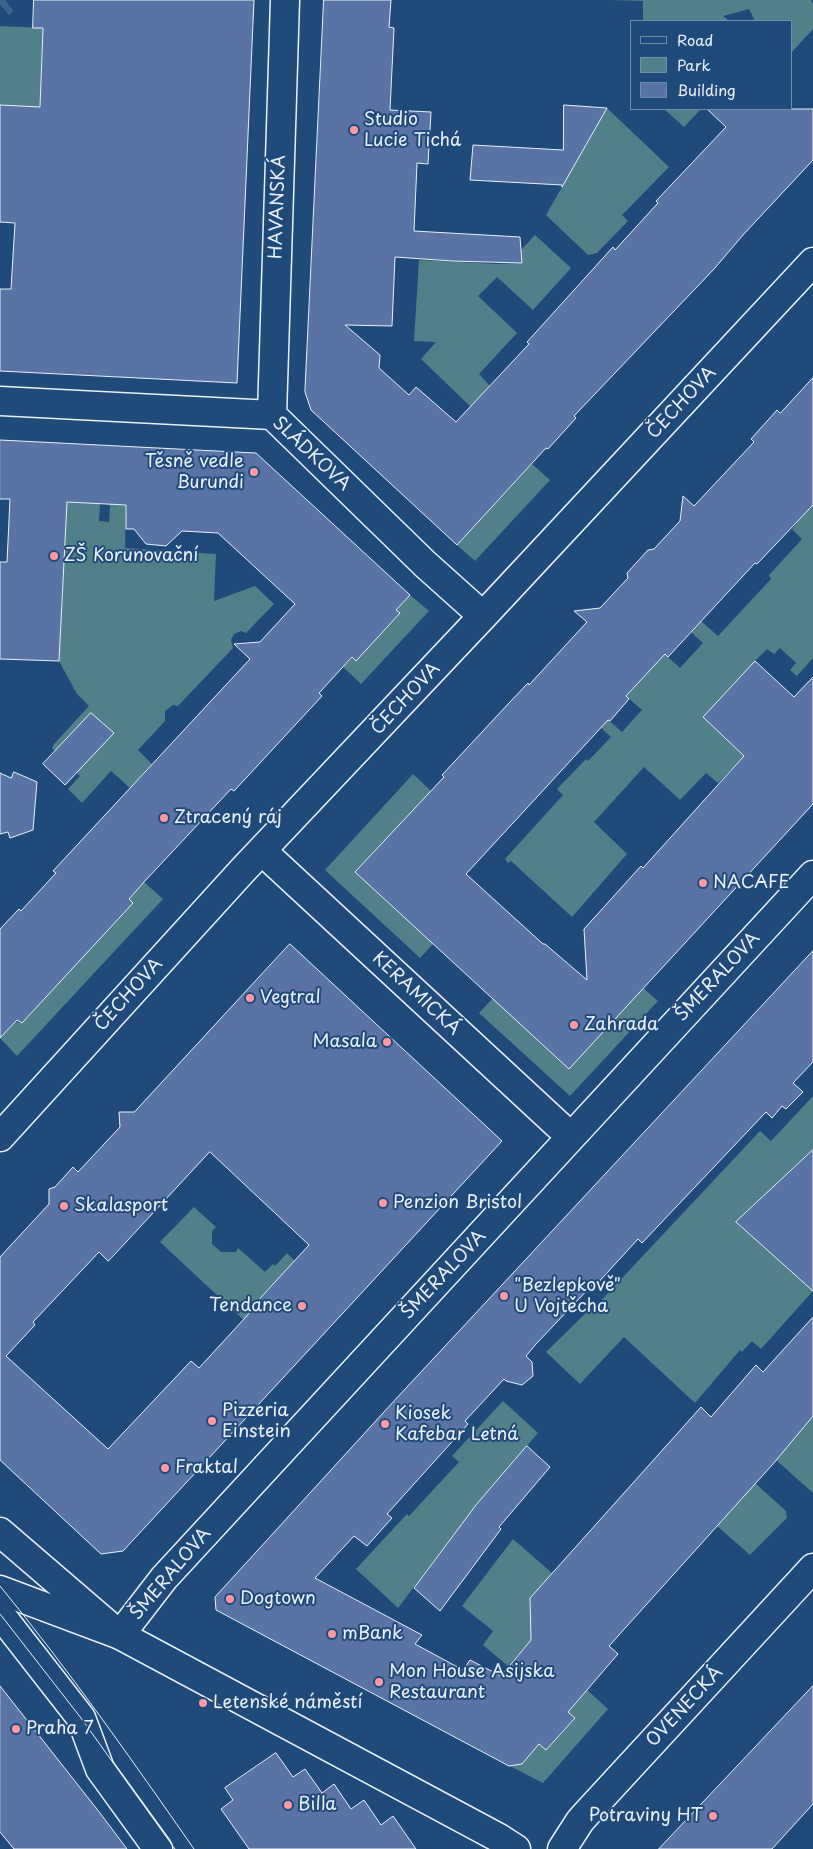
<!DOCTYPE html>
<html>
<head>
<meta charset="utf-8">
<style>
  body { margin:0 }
  #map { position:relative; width:813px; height:1849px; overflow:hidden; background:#1f4a7a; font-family:"Playpen Sans",sans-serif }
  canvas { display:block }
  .legend { position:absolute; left:630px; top:20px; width:162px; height:90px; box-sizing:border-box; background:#1f4a7a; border:1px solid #6f8dac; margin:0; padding:6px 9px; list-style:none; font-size:15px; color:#e8f1f8 }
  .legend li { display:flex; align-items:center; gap:10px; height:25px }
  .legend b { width:25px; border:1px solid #6f8dac }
</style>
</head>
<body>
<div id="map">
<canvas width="813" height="1849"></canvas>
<ul class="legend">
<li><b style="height:6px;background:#1f4a7a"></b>Road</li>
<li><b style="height:14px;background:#518089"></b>Park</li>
<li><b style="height:14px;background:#5974a4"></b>Building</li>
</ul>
</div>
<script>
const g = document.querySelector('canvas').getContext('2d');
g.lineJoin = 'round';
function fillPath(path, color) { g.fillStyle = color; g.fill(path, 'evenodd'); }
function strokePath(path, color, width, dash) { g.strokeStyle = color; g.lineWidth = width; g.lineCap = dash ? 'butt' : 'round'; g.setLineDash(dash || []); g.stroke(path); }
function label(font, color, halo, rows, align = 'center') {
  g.font = font + ' "Playpen Sans",sans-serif'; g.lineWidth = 4; g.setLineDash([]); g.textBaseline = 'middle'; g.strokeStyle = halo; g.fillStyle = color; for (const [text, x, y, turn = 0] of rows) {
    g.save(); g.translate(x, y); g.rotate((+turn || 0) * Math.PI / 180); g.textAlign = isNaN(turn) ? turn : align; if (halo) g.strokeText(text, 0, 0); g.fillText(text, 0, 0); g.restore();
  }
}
const green = new Path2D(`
  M609 0H811L813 4V29L792 52V21H755L749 9 723 16 729 21H643V1Z
  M0 26 43 28 40 107 0 106Z
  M607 108 669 167 622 215 628 221 597 253 588 255 546 215Z
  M664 109H701L684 127Z
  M535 235 571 268 533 310 497 277 478 296 517 333 479 374 490 386 473 409 421 359 436 342 414 341 419 260 497 264 522 263 521 250Z
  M532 464 550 480 475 561 457 545Z
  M67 502 100 504 99 521 109 522 110 504 126 505 125 548 216 554 214 601 255 586 274 604 246 633 241 631 234 634 231 640 233 648 178 706 173 705 165 711V721L138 750 152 764 130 788 111 771 82 803 68 789 80 776 52 748 54 744 89 706 77 694 59 661Z
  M813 505V658L797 676 790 670 796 663 780 648 774 654 767 649 755 661 732 744 744 756 718 783 706 773 680 800 644 767 594 822 627 854 572 917 511 861 508 863 505 859 563 795 557 789 586 759 588 761 611 737 599 726 606 718 622 732 642 710 626 696 665 654 680 668 703 643 691 632 701 621 718 636 771 579 769 575 802 539 792 529 797 523 794 520 807 506 810 509Z
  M410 595 429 611 361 684 343 667 352 658 356 661 400 613 396 610Z
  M413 774 431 791 355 872 433 944 420 958 325 870Z
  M144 882 163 899 17 1056 0 1038 15 1022 22 1023 132 903 129 899Z
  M643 988 658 1001 570 1096 479 1013 493 998 569 1069Z
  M813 1096V1150L736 1222 813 1291 761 1349 752 1341 742 1352 740 1350 695 1403 624 1337 580 1384 546 1352 592 1307 594 1308 760 1131 771 1141Z
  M194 1207 216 1227 212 1231V1244L221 1252H236L238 1248 265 1272 273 1264 275 1266 287 1253 295 1261 253 1305 259 1311 248 1324 160 1242Z
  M503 1401 538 1433 476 1505 398 1608 356 1569 407 1514 409 1516 459 1462 452 1456Z
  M813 1416V1493L776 1460Z
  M755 1483 786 1511 787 1518 750 1555 717 1526Z
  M513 1539 552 1573 530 1598 531 1640 508 1666 483 1645 493 1631 462 1606Z
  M587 1690 608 1709 543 1783 510 1766 522 1764 539 1744 546 1750 575 1718 568 1712Z`);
const building = new Path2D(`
  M34 0H254L237 383 0 371V289H11L15 223 0 222V105L40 107 43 28H33Z
  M324 0H391L389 27 394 28 390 110 431 112 428 164 417 163 414 231 520 237 522 263 452 261 395 257 392 326 345 325 380 355 379 368 409 395 416 387 456 422 529 344 527 342 613 247 615 250 658 203 656 201 726 127 707 109H813V160L743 235 714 269 574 416 576 418 548 449 546 448 457 545 311 410 305 392Z
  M564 105 607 108 562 187V185L470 180 473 145 563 150Z
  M813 378V505L757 564 755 563 668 657 665 654 626 696 629 699 610 721 608 720 466 874 543 944H545L587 980 584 929 641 866 643 868 744 756 703 717 755 661 794 697 813 677V804L569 1069 355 872 444 777 442 775 509 703 528 683 529 685 587 622 574 611 600 608 628 578 627 573 648 550 654 549 680 521 683 496 694 506 754 442 751 439 777 410 780 413Z
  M0 440 256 453 410 595 396 610 400 613 356 661 352 657 319 693 322 696 234 791 231 789 144 882 129 899 133 903 22 1023 17 1020 0 1038V929L19 909 21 911 56 873 53 871 250 659 234 644 260 642 295 604 218 533 182 531 166 546 146 544 134 529H126V505L67 502 59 661 0 659V562H7L10 499H0Z
  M91 713 114 733 65 785 43 764Z
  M14 772 37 782 33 830 10 838 8 832 0 834V773L11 778Z
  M290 944 502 1141 123 1551 101 1554 0 1460V1257L49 1204V1189L55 1187 73 1167 78 1172 120 1127 119 1112H134ZM210 1152 309 1245 253 1306 255 1307 199 1368 191 1361 108 1449 6 1356 35 1325 33 1322 99 1252 108 1261Z
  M813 951V1062L793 1083 803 1092 786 1109 782 1106 772 1118 766 1112 642 1243 638 1239 596 1285 594 1283 536 1344 526 1356 532 1362 533 1376 522 1385 506 1381 504 1379 465 1421 468 1424 387 1514 392 1518 367 1546 354 1536 315 1578 422 1635 415 1644 463 1670 470 1660 501 1676 531 1640 530 1598 701 1407 711 1417 756 1365 763 1372 813 1317V1416L773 1464 609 1646 618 1654 568 1712 575 1718 546 1750 539 1744 522 1764 509 1766 216 1610 215 1597 394 1401Z
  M813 1150V1291L736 1222Z
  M527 1446 550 1467 499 1527 501 1529 440 1611 414 1588 476 1505Z
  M0 1686 100 1813 127 1849H14L0 1832Z
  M813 1686V1804L772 1849H659Z
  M276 1753 293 1777 305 1769 322 1793 334 1784 351 1809 364 1800 381 1825 393 1816 416 1849H249L221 1809 233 1800 225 1788Z`);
const highwayTunnel = new Path2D(`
  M0 4 5 0`);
const minor = new Path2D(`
  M0 401 272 415 425 564 483 616
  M272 415 285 0
  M262 851 570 1136
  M0 1137 243 870 483 616 813 262
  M0 1614 81 1718 100 1769 158 1849
  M120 1635 164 1578 813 875
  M562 1849 580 1821 588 1812 813 1568`);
const major = new Path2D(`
  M0 1532 107 1624
  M0 1590 120 1635 499 1838 516 1849`);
const tram = new Path2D(`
  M0 1586C69 1670 132 1760 194 1849
  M0 1614 81 1718 175 1849`);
const markers = [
  [354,130,5,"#ff9aa2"],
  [254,472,5,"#ff9aa2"],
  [54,556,5,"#ff9aa2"],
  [164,818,5,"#ff9aa2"],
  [703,883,5,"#ff9aa2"],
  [250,998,5,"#ff9aa2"],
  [574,1025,5,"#ff9aa2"],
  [387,1042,5,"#ff9aa2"],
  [383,1203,5,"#ff9aa2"],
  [64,1206,5,"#ff9aa2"],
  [504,1296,5,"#ff9aa2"],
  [302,1306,5,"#ff9aa2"],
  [212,1421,5,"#ff9aa2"],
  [385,1424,5,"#ff9aa2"],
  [165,1468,5,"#ff9aa2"],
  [230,1599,5,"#ff9aa2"],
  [332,1634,5,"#ff9aa2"],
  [379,1682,5,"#ff9aa2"],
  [203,1703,5,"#ff9aa2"],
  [16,1729,5,"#ff9aa2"],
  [288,1805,5,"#ff9aa2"],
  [713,1816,5,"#ff9aa2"]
];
const poiNames = [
  ["Studio",364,120],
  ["Lucie Tichá",364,141],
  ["Těsně vedle",244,462,"right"],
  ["Burundi",244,483,"right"],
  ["ZŠ Korunovační",64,556],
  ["Ztracený ráj",174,818],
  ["NACAFE",713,883],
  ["Vegtral",260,998],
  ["Zahrada",584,1025],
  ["Masala",377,1042,"right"],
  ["Penzion Bristol",393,1203],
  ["Skalasport",74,1206],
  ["\"Bezlepkově\"",514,1286],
  ["U Vojtěcha",514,1307],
  ["Tendance",292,1306,"right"],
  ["Pizzeria",222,1411],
  ["Einstein",222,1432],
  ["Kiosek",395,1414],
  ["Kafebar Letná",395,1435],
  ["Fraktal",175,1468],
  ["Dogtown",240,1599],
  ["mBank",342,1634],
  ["Mon House Asijska",389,1672],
  ["Restaurant",389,1693],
  ["Letenské náměstí",213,1703],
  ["Praha 7",26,1729],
  ["Billa",298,1805],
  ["Potraviny HT",703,1816,"right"]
];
const streetNames = [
  ["HAVANSKÁ",278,207,-88],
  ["ČECHOVA",682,403,-47],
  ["SLÁDKOVA",311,454,43],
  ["ČECHOVA",406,699,-47],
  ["ŠMERALOVA",718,977,-47],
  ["KERAMICKÁ",416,994,43],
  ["ČECHOVA",129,995,-48],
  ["ŠMERALOVA",444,1275,-47],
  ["ŠMERALOVA",171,1574,-50],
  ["OVENECKÁ",685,1707,-47]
];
fillPath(green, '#518089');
fillPath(building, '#5974a4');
strokePath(building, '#e8f1f8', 1);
strokePath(highwayTunnel, '#3d638d', 28, [28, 14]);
strokePath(minor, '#e8f1f8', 31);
strokePath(major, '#e8f1f8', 31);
strokePath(minor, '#1f4a7a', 28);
strokePath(major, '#1f4a7a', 28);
strokePath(tram, '#e8f1f8', 1);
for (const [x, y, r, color] of markers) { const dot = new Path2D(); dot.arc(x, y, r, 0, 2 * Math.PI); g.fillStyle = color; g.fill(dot); strokePath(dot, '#1f4a7a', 2); }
label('18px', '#e8f1f8', '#1f4a7a', poiNames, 'left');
label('18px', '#e8f1f8', '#1f4a7a', streetNames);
</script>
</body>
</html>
